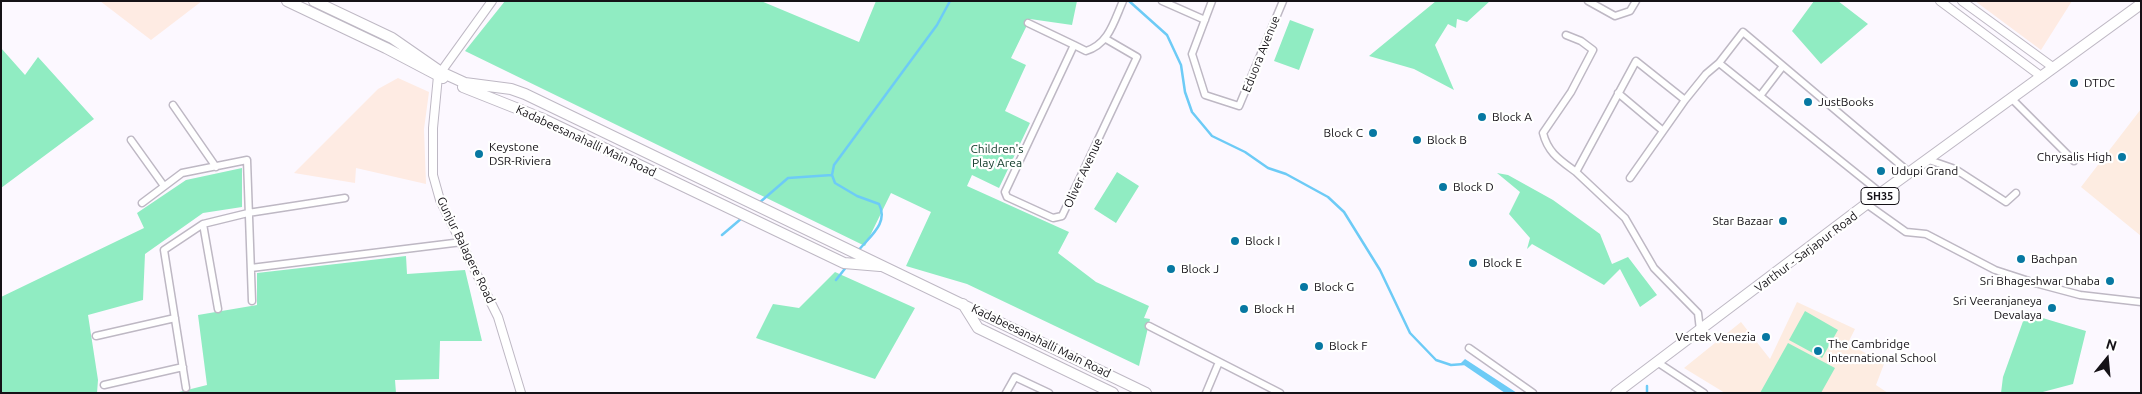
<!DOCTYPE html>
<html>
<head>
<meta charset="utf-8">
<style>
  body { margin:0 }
  #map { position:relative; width:2142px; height:394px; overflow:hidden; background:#fcf8ff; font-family:Ubuntu,sans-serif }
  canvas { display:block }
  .frame { position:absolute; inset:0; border:2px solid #151217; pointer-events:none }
  .north { position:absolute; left:2082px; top:334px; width:50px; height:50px; -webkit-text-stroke:4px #fff; paint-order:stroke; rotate:17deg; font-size:14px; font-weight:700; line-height:20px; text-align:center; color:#151217 }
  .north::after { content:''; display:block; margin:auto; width:18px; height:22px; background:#151217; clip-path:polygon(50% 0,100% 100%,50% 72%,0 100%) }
</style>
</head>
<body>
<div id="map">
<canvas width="2142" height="394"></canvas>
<div class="frame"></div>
<div class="north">N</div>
</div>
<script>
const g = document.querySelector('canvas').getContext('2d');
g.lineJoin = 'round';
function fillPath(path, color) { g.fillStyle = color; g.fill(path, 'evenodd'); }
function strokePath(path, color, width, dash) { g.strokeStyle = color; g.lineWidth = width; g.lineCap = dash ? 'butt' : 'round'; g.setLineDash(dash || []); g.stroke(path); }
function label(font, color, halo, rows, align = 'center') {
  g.font = font + ' Ubuntu,sans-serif'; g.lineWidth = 4.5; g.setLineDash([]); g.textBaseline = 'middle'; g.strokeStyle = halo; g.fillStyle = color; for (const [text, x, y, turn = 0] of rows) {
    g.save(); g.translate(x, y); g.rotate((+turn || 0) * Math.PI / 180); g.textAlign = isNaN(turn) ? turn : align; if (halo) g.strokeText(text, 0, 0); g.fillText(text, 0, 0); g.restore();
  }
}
const commercial = new Path2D(`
  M100 1H202L151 40Z
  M1975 1H2072L2041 50Z
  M398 78 429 92 424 129 426 184 356 168 355 183 294 173 378 89Z`);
const education = new Path2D(`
  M2141 109V236L2081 187Z
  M1797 302 1855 329 1848 343 1884 364 1876 385 1888 393H1725L1684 368 1741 322 1770 359Z`);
const green = new Path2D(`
  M505 1H761L859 42 876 1H1077L1072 25 1030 19 1011 58 1026 65 1005 111 1030 123 999 188 972 175 967 186 1069 232 1058 253 1096 282 1149 306 1144 318 1150 319 1139 366 967 284 906 266 931 212 891 193 865 246 465 51Z
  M1436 1H1490L1467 22 1457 19 1456 28 1448 24 1435 45 1454 90 1414 69 1369 56Z
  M1814 1H1838L1868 24 1821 64 1792 31Z
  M1290 20 1314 29 1299 70 1274 61Z
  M1 48 25 75 38 57 94 119 1 188Z
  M242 168V207L203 213 145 254 143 300 88 315 98 380 97 393H1V297L144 228 137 213 186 180Z
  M1117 172 1139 186 1116 223 1094 209Z
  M1497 173 1508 175 1553 200 1600 234 1612 264 1628 257 1657 295 1640 307 1620 269 1604 285 1532 244 1527 249 1530 238 1509 214 1520 192Z
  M406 256 407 274 465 270 482 341H440L439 379 395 380 396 393H175L207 385 198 315 257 305V273Z
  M835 272 915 308 875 379 756 338 773 304 799 308Z
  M1805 311 1838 330 1822 358 1789 340Z
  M2026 313 2086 331 2073 384 2039 393H2001L2003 377Z
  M1788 343 1835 368 1821 393H1760Z`);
const water = new Path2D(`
  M1465 359 1517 393H1505L1461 363Z`);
const stream = new Path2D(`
  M1129 1 1167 35 1181 65 1185 92 1192 112 1212 136 1245 152 1268 168 1286 174 1328 197 1344 212 1380 270 1410 333 1436 360 1451 365 1464 364
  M759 203 788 178 832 175
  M722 235 742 218
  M858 251C870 236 889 223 879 204L857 196 835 183 832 175 834 165 937 25 950 1
  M836 280 847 266
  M1647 393V386`);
const minor = new Path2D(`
  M1162 1 1205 20
  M1212 1 1192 54 1205 95 1239 106 1283 1
  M1588 1 1615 16 1630 11 1636 1
  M1028 23 1074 45
  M1566 35 1581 41 1593 50 1571 92 1543 133C1548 153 1560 160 1576 172
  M1106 39 1137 57 1062 216 1053 218 1007 197 1005 192 1074 45 1086 51C1109 44 1114 21 1123 1
  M1719 63 1882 194
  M1618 93 1662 130
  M1760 96 1783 66
  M1685 100 1636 61 1576 172 1625 218 1654 268 1698 313 1700 330
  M2013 100 2074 161
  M173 105 216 167
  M131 140 164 186
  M1929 160 1955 169 2006 202 2016 193
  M1630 178 1685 100 1706 74 1719 63 1743 32 1910 173
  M142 203 182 173 247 160 252 301
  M1868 205 1906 232 1926 234 1995 270 2035 283 2080 295 2141 302
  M203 224 218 309
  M251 268 462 242
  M1149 326 1280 393
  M96 336 175 318
  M1469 348 1533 393
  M1657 362 1704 393
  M104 385 183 367
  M186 388 164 250 203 224 248 213 345 198
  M1006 393 1015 377 1049 393
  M1206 393 1219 362`);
const tertiary = new Path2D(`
  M492 1 438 76 433 128V175L440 200 498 317 521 393
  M1940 1 2042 77
  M1962 1 2054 68`);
const primary = new Path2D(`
  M287 1 386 48 443 78
  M314 1 392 38 441 72 465 83 511 89 525 94 1146 393
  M463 87 541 118 844 263 880 266
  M963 304 978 328 1113 393
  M1616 393 1877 196 2141 4`);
const markers = [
  [2074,83,5,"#0778a2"],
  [1808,102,5,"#0778a2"],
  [1482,117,5,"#0778a2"],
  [1373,133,5,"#0778a2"],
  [1417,140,5,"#0778a2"],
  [479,154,5,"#0778a2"],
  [2122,157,5,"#0778a2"],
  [1881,171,5,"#0778a2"],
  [1443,187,5,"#0778a2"],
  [1783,221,5,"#0778a2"],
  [1235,241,5,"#0778a2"],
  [2021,259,5,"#0778a2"],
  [1473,263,5,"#0778a2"],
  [1171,269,5,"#0778a2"],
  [2110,281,5,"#0778a2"],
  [1304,287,5,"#0778a2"],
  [2052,308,5,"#0778a2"],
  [1244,309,5,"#0778a2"],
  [1766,337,5,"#0778a2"],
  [1319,346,5,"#0778a2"],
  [1818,351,5,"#0778a2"]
];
const shields = [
  [1880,196,38]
];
const shieldNames = [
  ["SH35",1880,196]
];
const streetNames = [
  ["Eduora Avenue",1261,54,-68],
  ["Kadabeesanahalli Main Road",586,141,25],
  ["Oliver Avenue",1083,173,-65],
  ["Gunjur Balagere Road",466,250,64],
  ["Varthur - Sarjapur Road",1806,252,-37],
  ["Kadabeesanahalli Main Road",1041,341,26]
];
const poiNames = [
  ["DTDC",2084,83],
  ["JustBooks",1818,102],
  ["Block A",1492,117],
  ["Block C",1363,133,"right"],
  ["Block B",1427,140],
  ["Keystone",489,147],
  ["DSR-Riviera",489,161],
  ["Chrysalis High",2112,157,"right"],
  ["Udupi Grand",1891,171],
  ["Block D",1453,187],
  ["Star Bazaar",1773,221,"right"],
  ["Block I",1245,241],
  ["Bachpan",2031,259],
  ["Block E",1483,263],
  ["Block J",1181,269],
  ["Sri Bhageshwar Dhaba",2100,281,"right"],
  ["Block G",1314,287],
  ["Sri Veeranjaneya",2042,301,"right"],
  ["Devalaya",2042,315,"right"],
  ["Block H",1254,309],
  ["Vertek Venezia",1756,337,"right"],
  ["The Cambridge",1828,344],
  ["International School",1828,358],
  ["Block F",1329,346]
];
const parkNames = [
  ["Children's",997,149],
  ["Play Area",997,163]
];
fillPath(commercial, '#feebe3');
fillPath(education, '#fdece1');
fillPath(green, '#90ecc2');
fillPath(water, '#6dcbf6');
strokePath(stream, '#6dcbf6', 2.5);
strokePath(minor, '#beb8c4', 9);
strokePath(tertiary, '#beb8c4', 10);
strokePath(primary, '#beb8c4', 12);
strokePath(minor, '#fff', 6);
strokePath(tertiary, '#fff', 8);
strokePath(primary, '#fff', 10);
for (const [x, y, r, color] of markers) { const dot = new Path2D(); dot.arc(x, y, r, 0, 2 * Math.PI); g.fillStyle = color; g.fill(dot); strokePath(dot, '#fff', 2); }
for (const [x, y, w] of shields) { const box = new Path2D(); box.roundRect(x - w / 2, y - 8.5, w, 17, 4); g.fillStyle = '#fff'; g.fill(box); strokePath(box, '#151217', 1); }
label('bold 11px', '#151217', null, shieldNames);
label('12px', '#151217', '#fff', streetNames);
label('12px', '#151217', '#fff', poiNames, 'left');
label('12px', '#0d3726', '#fff', parkNames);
</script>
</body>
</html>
